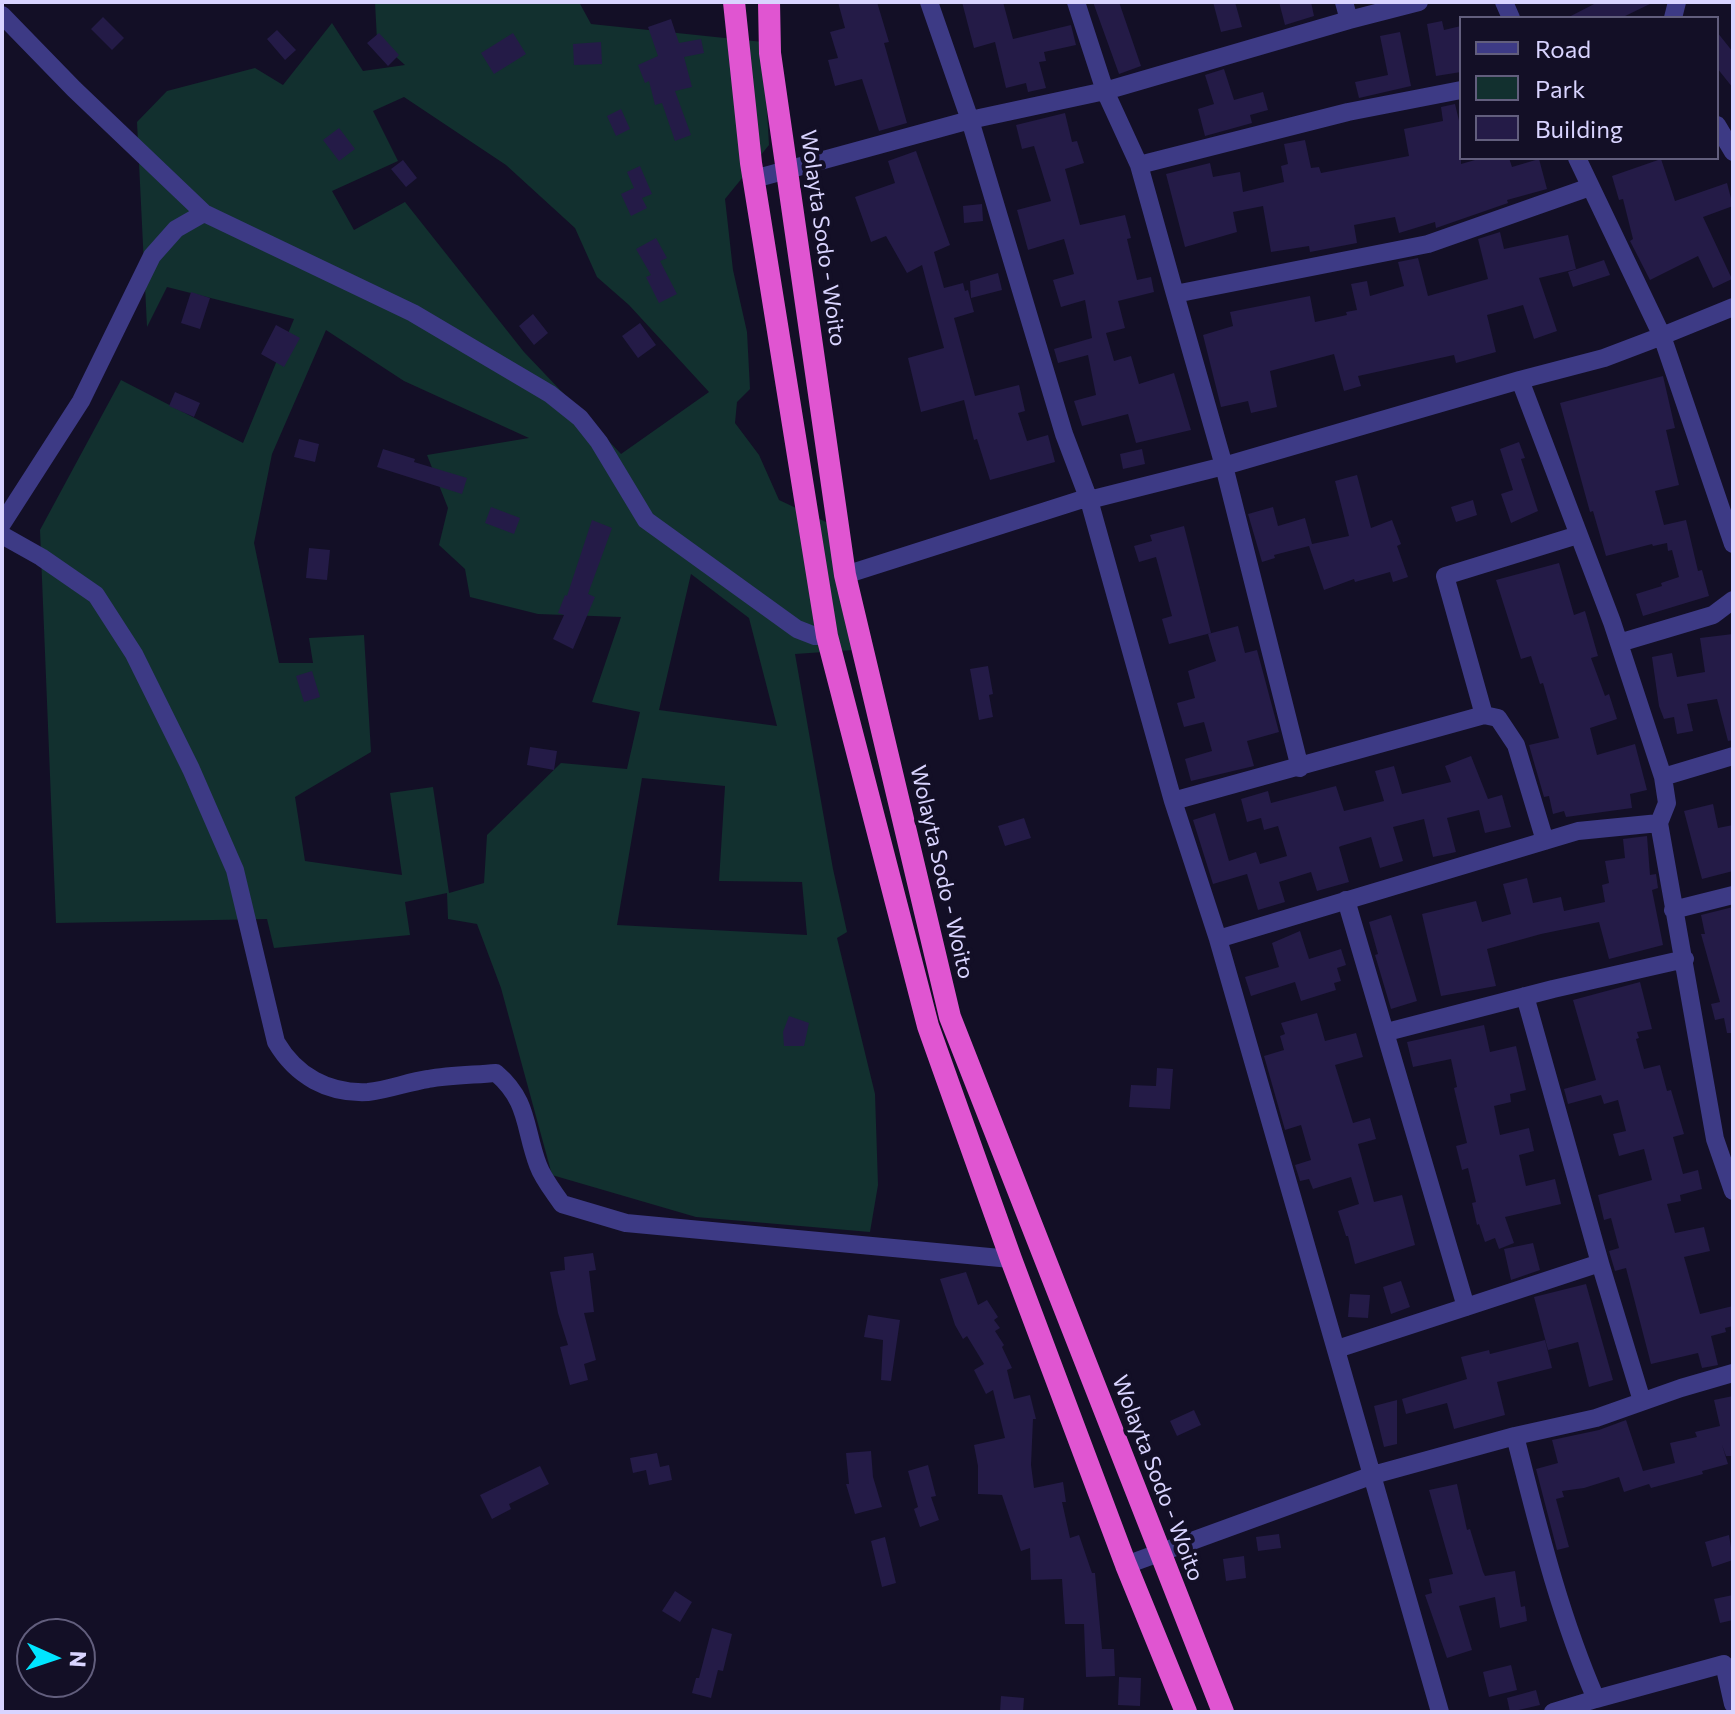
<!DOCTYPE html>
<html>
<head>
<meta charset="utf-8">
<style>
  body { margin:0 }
  #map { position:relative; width:1735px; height:1714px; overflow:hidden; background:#130f26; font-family:Commissioner,sans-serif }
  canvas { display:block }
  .frame { position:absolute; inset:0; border:4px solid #d9d4ff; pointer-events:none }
  .legend { position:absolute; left:1459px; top:16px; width:260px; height:144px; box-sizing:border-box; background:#130f26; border:2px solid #625e7d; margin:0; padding:10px 14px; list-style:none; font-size:24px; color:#d9d4ff }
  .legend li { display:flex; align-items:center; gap:16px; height:40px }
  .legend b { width:40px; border:2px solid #625e7d }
  .north { position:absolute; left:16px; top:1618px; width:80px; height:80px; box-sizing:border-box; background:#130f26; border:2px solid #625e7d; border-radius:50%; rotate:93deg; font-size:22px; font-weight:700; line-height:32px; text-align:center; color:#d9d4ff }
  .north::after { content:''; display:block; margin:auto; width:28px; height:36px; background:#00e5ff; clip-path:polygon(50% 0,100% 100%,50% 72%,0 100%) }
</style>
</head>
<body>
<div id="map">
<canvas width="1735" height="1714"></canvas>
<div class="frame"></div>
<ul class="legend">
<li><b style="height:10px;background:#3d3a85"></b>Road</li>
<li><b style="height:22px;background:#12302f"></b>Park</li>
<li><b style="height:22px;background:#241b47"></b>Building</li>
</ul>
<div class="north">N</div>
</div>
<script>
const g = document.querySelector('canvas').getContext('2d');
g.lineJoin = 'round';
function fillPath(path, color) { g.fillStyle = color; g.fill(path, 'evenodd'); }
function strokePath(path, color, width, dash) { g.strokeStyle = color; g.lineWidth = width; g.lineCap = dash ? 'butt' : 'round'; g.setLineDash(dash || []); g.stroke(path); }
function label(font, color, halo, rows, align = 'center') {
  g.font = font + ' Commissioner,sans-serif'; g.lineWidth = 8; g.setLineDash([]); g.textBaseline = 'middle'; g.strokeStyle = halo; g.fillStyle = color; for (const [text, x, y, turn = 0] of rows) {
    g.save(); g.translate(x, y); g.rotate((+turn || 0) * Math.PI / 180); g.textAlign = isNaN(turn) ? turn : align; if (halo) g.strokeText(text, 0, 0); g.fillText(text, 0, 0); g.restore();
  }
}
const green = new Path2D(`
  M375 2H579L591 24 763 42 769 145 725 199 733 270 747 332 750 389 737 402 735 423 759 455 779 500 828 523 853 650 795 654 833 869 847 932 837 938 875 1094 878 1185 870 1232 696 1217 552 1175 501 988 477 924 448 919 447 893 405 902 410 935 274 948 267 919 56 923 40 530 121 380 243 443 294 319 167 287 147 327 137 122 167 91 255 68 283 85 332 23 363 71 405 65 377 40ZM404 97 506 165 575 228 597 277 629 305 709 392 621 454 524 352 405 202 354 230 332 191 398 161 373 111ZM326 330 404 381 529 438 427 455 448 508 439 545 465 569 470 597 538 614 621 617 592 702 640 712 627 769 561 763 487 835 484 883 449 893 433 787 390 793 402 875 305 861 295 797 371 752 364 635 309 638 313 663H279L254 543 272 454ZM691 574 749 618 777 726 659 710ZM642 778 725 786 719 881 802 882 807 935 617 925Z`);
const building = new Path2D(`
  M838 2H877L889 42 884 43 907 123 879 131 862 79 835 86 828 60 838 58 830 32 845 28Z
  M962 2H1003L1013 39 1071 25 1076 45 1044 52 1046 61 1039 62 1046 88 1028 92 1026 83 1006 88 995 42 974 48Z
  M1093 2H1119L1141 66 1119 74Z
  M1213 2H1235L1242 27 1221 32Z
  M1279 2H1311L1314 16 1285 25Z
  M1598 2H1654L1621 18H1567Z
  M103 17 124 38 112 50 91 29Z
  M671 19 679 43 701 39 704 53 684 57 692 87 675 91 691 135 675 141 662 103 655 105 649 81 645 83 638 65 658 56 648 27Z
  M1442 21 1444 30 1461 26V72L1436 76 1427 24Z
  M277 30 296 50 285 60 267 39Z
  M1400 32 1411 86 1359 98 1355 82 1388 75 1380 36Z
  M1717 32 1733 52V88L1717 68Z
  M379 33 399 55 388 66 367 43Z
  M513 33 526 54 494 74 481 53Z
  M601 42 602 64 574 65 573 44Z
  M1224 69 1234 100 1263 92 1268 110 1250 115 1252 123 1205 136 1198 109 1214 104 1205 75Z
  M1455 104 1461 129V164L1482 158H1509L1512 167 1539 159 1547 189 1507 200 1508 203 1436 228 1435 222 1399 233 1395 217 1354 225 1357 243 1310 252 1309 246 1271 252 1263 206 1233 212 1237 232 1185 247 1166 174 1210 163 1213 177 1240 172 1243 192 1284 182 1281 166 1288 164 1284 144 1305 140 1311 168 1319 167 1321 173 1409 156 1404 129 1443 121 1441 107Z
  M621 109 630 129 616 136 607 116Z
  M1065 113 1072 142 1077 141 1084 163 1065 169 1080 225 1125 215 1131 238 1127 239 1137 280 1151 277 1154 292 1118 301 1125 328 1106 333 1114 361 1131 356 1139 384 1174 373 1191 430 1136 443 1128 414 1082 426 1074 401 1096 395 1088 355 1058 363 1054 349 1092 338 1085 300 1061 307 1053 280 1074 274 1064 239 1028 250 1017 210 1051 201 1034 146 1022 149 1016 125Z
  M339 128 355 149 339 161 323 140Z
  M916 151 950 245 934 252 944 288 963 283 965 291 968 290 974 312 954 318 975 396 1019 385 1025 411 1018 413 1027 441 1048 435 1055 462 990 480 977 439 974 440 964 400 921 412 908 358 944 348 922 265 907 273 886 236 871 242 855 197 895 183 888 161Z
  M1661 159 1675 201 1727 183 1733 206 1703 217 1732 279 1713 288 1698 256 1650 280 1630 241 1633 239 1623 199 1619 200 1612 176Z
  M403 160 417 178 406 187 391 169Z
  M640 166 652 194 642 198 647 208 631 216 621 194 634 188 627 172Z
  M982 204 983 221 964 223 963 206Z
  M1500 232 1504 249 1568 235 1576 269 1539 278 1557 331 1534 339 1523 305 1487 315 1496 352 1456 363 1454 355 1358 376 1361 386 1344 391 1334 354 1270 371 1277 407 1251 413 1248 401 1221 407 1203 335 1233 326 1230 312 1310 296 1315 322 1347 315 1346 312 1357 310 1351 284 1367 281 1370 296 1404 286 1398 262 1418 258 1428 296 1488 279 1478 239Z
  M656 238 667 258 660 261 677 294 659 303 646 277 651 275 636 249Z
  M1604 260 1610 275 1573 287 1568 272Z
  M998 273 1002 290 971 298 970 281Z
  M191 292 210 298 200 329 181 323Z
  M533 314 548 333 534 345 519 326Z
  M640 323 656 345 638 358 622 336Z
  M276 325 300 338 284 367 261 354Z
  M1663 376 1675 428 1666 430 1679 485 1655 491 1664 525 1686 520 1698 571 1702 570 1709 596 1643 616 1636 594 1662 586 1661 583 1679 577 1672 550 1668 551 1667 543 1653 546 1652 544 1606 556 1593 511 1590 512 1560 403Z
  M175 392 200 403 194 417 169 406Z
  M299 439 319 444 315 462 294 457Z
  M1519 442 1525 458 1521 459 1538 511 1511 523 1501 494 1513 490 1500 449Z
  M383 449 415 459 414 462 467 478 462 494 377 467Z
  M1142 449 1145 464 1123 469 1120 454Z
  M1357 475 1371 528 1392 520 1401 544 1397 546 1408 577 1393 582 1390 572 1355 582 1354 579 1324 590 1309 546 1274 555 1275 558 1262 562 1248 514 1273 507 1278 526 1305 518 1312 544 1349 536 1335 481Z
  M1473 500 1477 515 1456 522 1451 507Z
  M491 507 520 518 514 534 485 523Z
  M592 520 612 528 588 594 595 597 573 649 553 639 564 615 558 613 565 595 567 596Z
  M1184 526 1211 633 1169 644 1162 619 1172 616 1156 557 1139 562 1134 546 1152 541 1150 535Z
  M309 548 330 550 327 580 306 578Z
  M1559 563 1574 615 1585 611 1598 656 1591 658 1605 696 1609 694 1617 719 1590 728 1597 755 1635 744 1647 790 1630 794 1632 808 1566 817 1564 811 1553 814 1549 796 1544 797 1533 759 1529 745 1559 738 1543 683 1540 684 1531 656 1521 659 1496 580Z
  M1238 626 1245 653 1257 650 1279 732 1247 741 1254 766 1191 781 1185 759 1212 751 1204 722 1184 727 1177 703 1195 698 1188 671 1216 661 1208 634Z
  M1733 634V740L1728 741 1717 699 1687 704 1693 731 1677 734 1674 717 1664 719 1659 706 1652 657 1672 653 1677 677 1705 672 1700 638Z
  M988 666 993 694 989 695 993 717 979 720 970 669Z
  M312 671 320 697 304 702 296 676Z
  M530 747 557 751 554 770 527 765Z
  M1471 756 1488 799 1502 795 1511 827 1485 833 1479 810 1447 818 1456 852 1433 857 1424 819 1393 827 1403 861 1380 868 1371 837 1341 846 1339 847 1349 882 1317 891 1311 872 1279 882 1285 902 1258 910 1247 874 1213 884 1193 820 1215 813 1229 861 1256 852 1260 864 1287 856 1278 826 1264 830 1261 818 1247 822 1241 799 1268 791 1271 803 1336 786 1344 811 1384 801 1375 771 1394 766 1402 794 1451 782 1445 766Z
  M1713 804 1718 828 1733 825V871L1702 879 1684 811Z
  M1024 818 1031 838 1005 846 998 826Z
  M1647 836 1650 875 1656 874 1658 888 1652 890 1663 945 1609 959 1599 922 1541 934 1487 949 1496 986 1441 996 1422 914 1476 901 1482 922 1511 914 1503 884 1527 878 1533 903 1561 897 1564 911 1605 902 1602 885 1609 883 1605 861 1625 858 1623 839Z
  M1733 907V1033H1727L1724 1018 1715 1020 1711 1004 1720 1002 1701 934H1705L1701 915Z
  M1391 915 1417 1001 1391 1009 1375 955 1378 954 1369 922Z
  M1300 931 1309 959 1341 949 1346 965 1337 968 1341 981 1334 983 1336 990 1301 1001 1295 982 1251 996 1245 977 1279 967 1272 943Z
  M1640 982 1652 1029 1637 1032 1639 1038 1636 1039 1644 1069 1660 1065 1667 1091 1671 1090 1684 1134 1673 1137 1683 1174 1698 1170 1702 1189 1680 1195 1681 1201 1667 1204 1675 1233 1704 1227 1710 1251 1684 1257 1700 1314 1733 1306V1326L1725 1328 1726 1332 1711 1336 1718 1365 1702 1368 1698 1353 1651 1364 1626 1268 1615 1271 1609 1251 1619 1248 1611 1218 1604 1220 1598 1195 1652 1180 1644 1149 1619 1156 1613 1134 1626 1131 1618 1100 1604 1104 1601 1095 1568 1104 1564 1089 1596 1080 1573 1000Z
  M1317 1013 1325 1041 1356 1033 1363 1057 1335 1065 1353 1123 1370 1118 1376 1139 1358 1144 1374 1202 1402 1195 1415 1245 1355 1264 1348 1236H1346L1338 1211 1359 1204 1351 1177 1313 1189 1309 1179 1300 1181 1295 1165 1311 1160 1301 1125 1285 1130 1264 1056 1284 1050 1280 1036 1285 1034 1281 1023Z
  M789 1016 809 1023 804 1046H784L783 1032Z
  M1484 1025 1490 1052 1516 1046 1526 1090 1510 1094 1511 1102 1494 1106 1500 1135 1529 1128 1534 1151 1519 1155 1526 1186 1555 1179 1561 1204 1505 1217 1514 1243 1499 1249 1495 1238 1485 1242 1479 1224 1477 1225 1472 1203 1476 1202 1468 1168 1462 1170 1456 1146 1467 1143 1454 1088 1457 1087 1451 1059 1413 1067 1407 1042Z
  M1157 1068 1173 1069 1170 1109 1129 1107 1131 1085 1156 1086Z
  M1533 1243 1540 1270 1511 1280 1504 1249Z
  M593 1253 596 1270 589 1271 594 1312 584 1313 596 1360 584 1364 588 1380 570 1385 560 1347 568 1345 558 1313 550 1272 565 1270 564 1257Z
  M966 1272 978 1305 987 1300 998 1317 994 1320 1000 1328 995 1331 1004 1345 1002 1347 1012 1368 1007 1370 1014 1399 1030 1395 1036 1419H1033L1031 1465 1034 1488 1063 1482 1066 1502H1062L1070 1538 1079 1535 1092 1573H1095L1102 1649H1114L1115 1676 1086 1677 1084 1624H1065L1062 1579 1031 1580 1030 1548 1021 1551 1002 1495 978 1494V1466L974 1445 1005 1438 993 1390 986 1394 974 1370 984 1364 967 1336 963 1339 955 1325 940 1279Z
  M1401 1281 1410 1307 1391 1314 1383 1287Z
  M1586 1284 1613 1380 1589 1387 1578 1342 1548 1350 1534 1297Z
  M1350 1294 1370 1295 1368 1318 1348 1317Z
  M868 1315 900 1320 891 1381 881 1380 883 1340 864 1337Z
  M1545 1340 1552 1368 1497 1382 1505 1415 1454 1429 1447 1403 1406 1414 1402 1399 1467 1379 1461 1357 1489 1350 1490 1354Z
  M1733 1396V1456H1726L1722 1445 1728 1464 1702 1471 1703 1474 1651 1488 1649 1484 1624 1492 1619 1477 1584 1488 1562 1491 1564 1497 1556 1499 1569 1547 1557 1550 1536 1469 1558 1463 1552 1440 1599 1430 1626 1420 1643 1471 1675 1463 1670 1443 1697 1437 1695 1432 1720 1426 1714 1400Z
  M1397 1400V1444L1384 1447 1374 1406Z
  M1194 1410 1201 1425 1177 1436 1170 1421Z
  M871 1451 873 1477 882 1507 855 1514 846 1484H849L846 1453Z
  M657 1453 660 1467 669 1465 672 1480 649 1485 646 1470 633 1473 630 1458Z
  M928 1465 936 1496 931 1497 939 1520 920 1527 914 1509 918 1507 908 1471Z
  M540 1466 549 1484 509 1504 511 1509 492 1519 480 1495Z
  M1457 1484 1467 1530 1470 1529 1483 1572 1485 1576 1515 1571 1521 1607 1525 1606 1527 1621 1500 1628 1495 1597 1459 1606 1472 1650 1447 1658 1425 1595 1432 1593 1429 1579 1453 1574 1429 1490Z
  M1279 1534 1281 1548 1258 1551 1256 1537Z
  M1729 1535 1733 1560 1712 1567 1705 1542Z
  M885 1537 896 1583 882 1587 871 1541Z
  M1244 1556 1246 1578 1226 1581 1223 1559Z
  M675 1591 692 1602 680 1622 662 1611Z
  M1733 1595V1620L1720 1623 1714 1599Z
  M712 1628 732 1634 723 1671 718 1670 711 1698 692 1693 696 1678H699Z
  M1511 1665 1517 1690 1489 1697 1483 1672Z
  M1119 1677 1141 1678 1140 1706 1118 1705Z
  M1536 1690 1540 1705 1510 1712 1507 1698Z
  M1001 1696 1024 1698 1023 1712H1000Z`);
const minor = new Path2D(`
  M1076 2 1105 91 1349 20
  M1344 2 1349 20 1419 2
  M1504 2 1511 18
  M2 15 74 89 204 213 413 313 550 394 580 418 599 442 646 520 797 629 815 636H827
  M1673 18 1677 2
  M1717 125 1733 152
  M1577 158 1662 336 1733 307
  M1139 165 1175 294 1428 244 1590 187
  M754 179 970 120 929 2
  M1175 294 1224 466 1300 768
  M1520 380 1604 358 1662 336 1733 544
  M2 524 81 401 152 256 176 229 204 213
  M2 535 41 557 96 595 134 654 191 769 235 870 276 1042C296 1076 328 1094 368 1092 388 1090 408 1082 428 1079 450 1075 474 1075 496 1073 529 1101 524 1128 538 1165 543 1179 554 1192 562 1204L626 1223 1011 1259
  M845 575 1080 500H1089L1224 466 1520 380 1612 622 1663 777 1667 803 1659 823
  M1619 643 1713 615 1733 600
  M1484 715 1445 576 1578 535
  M1663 777 1733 756
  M1173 801 1484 715 1498 718 1516 745 1545 841
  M1346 900 1466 1307 1600 1263 1525 996
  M1673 910 1733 895
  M1218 939 1578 831 1659 823 1715 1139 1733 1191
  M1387 1032 1553 989 1685 959
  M1600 1263 1642 1401
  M1337 1349 1466 1307
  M1515 1436C1538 1526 1559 1614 1596 1699L1553 1712
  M1126 1565 1373 1475 1515 1436 1596 1418 1681 1388 1733 1373
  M1596 1699 1724 1664 1733 1704
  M1440 1712 1218 939 1173 801 1089 500 1064 434 970 120 1105 91 1139 165 1348 112 1461 90`);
const trunk = new Path2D(`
  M734 2 751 163 827 636 928 1026 1011 1259 1126 1565 1186 1712
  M769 2 770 53 845 575 950 1017 1223 1712`);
const streetNames = [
  ["Wolayta Sodo - Woito",823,238,82],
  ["Wolayta Sodo - Woito",942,872,77],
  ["Wolayta Sodo - Woito",1158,1478,69]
];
fillPath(green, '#12302f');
fillPath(building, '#241b47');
strokePath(minor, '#3d3a85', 18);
strokePath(trunk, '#e055d1', 22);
label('22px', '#d9d4ff', '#130f26', streetNames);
</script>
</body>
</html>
